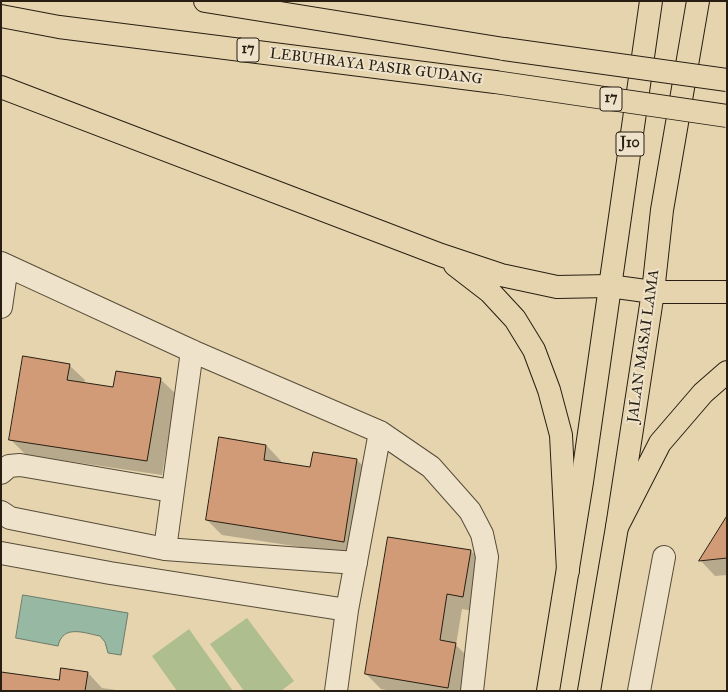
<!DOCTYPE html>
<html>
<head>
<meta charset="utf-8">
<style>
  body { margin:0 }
  #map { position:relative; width:728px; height:692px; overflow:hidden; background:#e5d4ae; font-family:"IM FELL Great Primer",serif }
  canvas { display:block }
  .frame { position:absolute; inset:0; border:2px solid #281f12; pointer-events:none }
</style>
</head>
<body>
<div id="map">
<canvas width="728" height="692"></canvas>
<div class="frame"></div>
</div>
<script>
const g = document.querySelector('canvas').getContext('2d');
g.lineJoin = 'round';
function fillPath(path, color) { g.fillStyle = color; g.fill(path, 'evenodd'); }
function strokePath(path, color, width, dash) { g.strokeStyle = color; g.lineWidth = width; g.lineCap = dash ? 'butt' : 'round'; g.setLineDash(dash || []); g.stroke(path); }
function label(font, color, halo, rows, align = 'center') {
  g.font = font + ' "IM FELL Great Primer",serif'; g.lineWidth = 4; g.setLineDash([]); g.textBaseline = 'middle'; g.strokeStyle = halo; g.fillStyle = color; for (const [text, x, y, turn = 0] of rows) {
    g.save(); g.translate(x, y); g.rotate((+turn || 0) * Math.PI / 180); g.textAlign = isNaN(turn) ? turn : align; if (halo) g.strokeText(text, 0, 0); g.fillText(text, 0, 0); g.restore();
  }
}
const green = new Path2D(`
  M247 618 294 681 281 691H244L210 644Z
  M189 629 233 691H177L152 656Z`);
const water = new Path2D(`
  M23 595 128 613 121 655 108 653 105 642 100 636C84 633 63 624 58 646L16 638Z`);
const shadow = new Path2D(`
  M69 365 85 380 84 383 114 388 160 379 176 394 162 475 26 455 10 439Z
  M266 445 281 461V464L311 469 357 460 372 475 359 556 222 535 207 520Z
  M727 521V575L715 576 701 561 720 529Z
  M471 551 486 566 478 612 462 609 456 645 470 659 465 691H392L381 689 366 674Z
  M62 670 88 673 102 688 123 691H1V682H60Z`);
const building = new Path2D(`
  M23 356 70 364 67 380 113 387 116 371 161 378 147 461 9 440Z
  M219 437 266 445 264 460 310 467 313 452 357 459 344 542 206 520Z
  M727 516V558L699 561Z
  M388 537 471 550 463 597 447 594 440 640 456 643 448 688 365 674Z
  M61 668 88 672 85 691H1V672L59 680Z`);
const minor = new Path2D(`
  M1 263 192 351 380 432 431 467 470 511 482 534 487 557 472 691
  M1 307 7 266
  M1 473 9 466 20 465 172 491
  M1 512 10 518 165 549 356 563
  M165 549 192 351
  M1 553 110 573 347 610
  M336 691 347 610 380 432
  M639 691 664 557`);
const major = new Path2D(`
  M548 691 582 482 651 1
  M589 691 617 527 653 292 662 210 698 1`);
const highway = new Path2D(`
  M205 1 504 49
  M1 16 59 27 495 82
  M1 87 441 255 501 275 557 287 609 286 653 292H727
  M455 265 490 292 515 319 534 350 549 390 561 435 568 571
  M617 527 660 443 703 393 727 372`);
const highwayBridge = new Path2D(`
  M504 49 727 80
  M495 82 727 116`);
const shields = [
  [248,50,22],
  [611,99,22],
  [630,144,28]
];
const shieldNames = [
  ["17",248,50],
  ["17",611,99],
  ["J10",630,144]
];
const streetNames = [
  ["LEBUHRAYA PASIR GUDANG",376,67,7],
  ["JALAN MASAI LAMA",644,346,-82]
];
fillPath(green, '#afbe8e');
fillPath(water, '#97b9a4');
strokePath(water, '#6b7b6a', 1);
fillPath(shadow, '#0003');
fillPath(building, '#d29b78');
strokePath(building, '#281f12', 1);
strokePath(minor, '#574c39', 24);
strokePath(major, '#281f12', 24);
strokePath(highway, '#281f12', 24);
strokePath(minor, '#eee3ca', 22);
strokePath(major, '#e5d4ae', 22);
strokePath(highway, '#e5d4ae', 22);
strokePath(highwayBridge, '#281f12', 24, []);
strokePath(highwayBridge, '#e5d4ae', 22);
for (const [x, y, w] of shields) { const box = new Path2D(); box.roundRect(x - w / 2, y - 12, w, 24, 3); g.fillStyle = '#eee3ca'; g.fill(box); strokePath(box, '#281f12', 1); }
label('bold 14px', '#281f12', null, shieldNames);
label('15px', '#281f12', '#eee3ca', streetNames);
</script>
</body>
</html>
